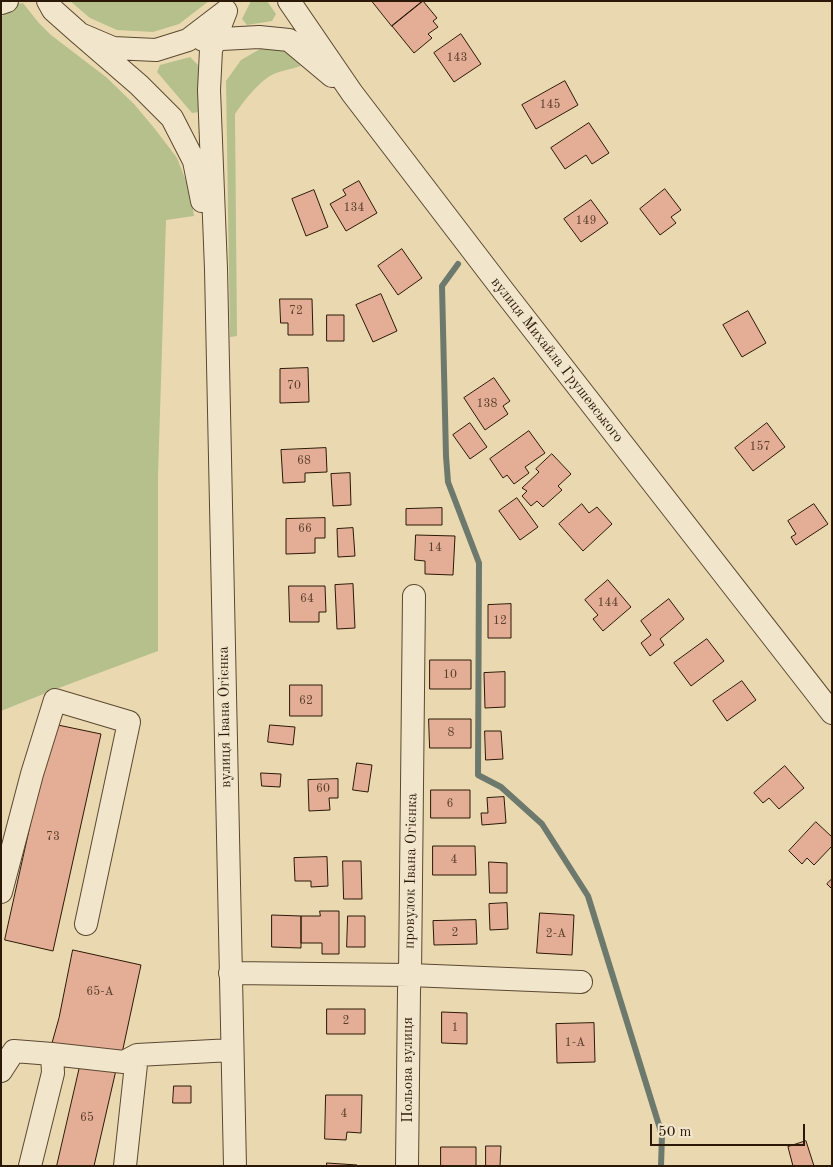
<!DOCTYPE html>
<html>
<head>
<meta charset="utf-8">
<style>
  body { margin:0 }
  #map { position:relative; width:833px; height:1167px; overflow:hidden; background:#ead9b0; font-family:"Old Standard TT",serif }
  canvas { display:block }
  .frame { position:absolute; inset:0; border:2px solid #2b1806; pointer-events:none }
  .scale { position:absolute; left:650px; top:1124px; width:155px; height:22px; box-sizing:border-box; border:2px solid #2b1806; border-top:0; padding-left:6px; font-size:15px; line-height:18px; white-space:nowrap; color:#2b1806; -webkit-text-stroke:4px #f1e6cc; paint-order:stroke }
</style>
</head>
<body>
<div id="map">
<canvas width="833" height="1167"></canvas>
<div class="frame"></div>
<div class="scale">50 m</div>
</div>
<script>
const g = document.querySelector('canvas').getContext('2d');
g.lineJoin = 'round';
function fillPath(path, color) { g.fillStyle = color; g.fill(path, 'evenodd'); }
function strokePath(path, color, width, dash) { g.strokeStyle = color; g.lineWidth = width; g.lineCap = dash ? 'butt' : 'round'; g.setLineDash(dash || []); g.stroke(path); }
function label(font, color, halo, rows, align = 'center') {
  g.font = font + ' "Old Standard TT",serif'; g.lineWidth = 5; g.setLineDash([]); g.textBaseline = 'middle'; g.strokeStyle = halo; g.fillStyle = color; for (const [text, x, y, turn = 0] of rows) {
    g.save(); g.translate(x, y); g.rotate((+turn || 0) * Math.PI / 180); g.textAlign = isNaN(turn) ? turn : align; if (halo) g.strokeText(text, 0, 0); g.fillText(text, 0, 0); g.restore();
  }
}
const green = new Path2D(`
  M70 1H209L179 24 153 32 117 30 90 18Z
  M251 1H267L276 14 272 21 247 25 242 19Z
  M23 3 38 22 51 35 106 77 134 104 155 129 177 158 190 191 194 216 166 220 158 477V651L56 689 1 711V17L16 4Z
  M281 48 301 66C292 69 278 71 270 76 258 83 243 102 235 114L237 336 230 337 226 81 241 60 260 49Z
  M190 57 198 65 199 112 192 113 157 72 160 65Z`);
const stream = new Path2D(`
  M458 264 442 286 446 456 448 482 479 563 478 775 501 787 542 824 588 896 662 1135 661 1166`);
const building = new Path2D(`
  M372 1H423L392 26Z
  M423 1 437 18 433 21 438 27 428 34 432 38 414 53 392 26Z
  M461 34 481 64 454 82 434 53Z
  M565 81 578 105 536 129 522 105Z
  M589 123 609 153 592 164 586 155 565 169 551 148Z
  M359 181 377 213 346 231 330 204 346 195 343 190Z
  M665 189 681 210 671 217 676 223 660 235 640 209Z
  M314 190 328 227 306 236 292 199Z
  M591 200 608 223 581 242 564 219Z
  M402 249 422 278 398 295 378 266Z
  M381 294 397 331 373 342 356 305Z
  M280 299H312L313 335H288V323H281Z
  M748 311 766 343 742 357 723 325Z
  M327 315H344V341H327Z
  M308 368 309 402 280 403V369Z
  M494 378 510 401 503 406 508 414 485 430 464 398Z
  M470 423 487 447 470 459 453 435Z
  M767 423 785 447 753 471 735 448Z
  M529 431 545 453 525 467 529 473 514 484 507 475 503 478 490 459Z
  M326 448 327 472 305 473V482L283 483 281 450Z
  M552 454 571 474 558 486 562 490 543 507 537 501 531 506 522 496 527 491 522 488 539 472 536 469Z
  M350 473 351 505 333 506 331 474Z
  M517 498 538 527 520 540 499 511Z
  M582 504 589 513 597 507 612 524 583 551 559 524Z
  M814 504 828 524 796 545 791 537 796 534 788 521Z
  M442 508V525H406V509Z
  M325 518V538H315V553L286 554V519Z
  M353 528 355 556 338 557 337 529Z
  M416 535 455 536 453 575 425 574V561L415 560Z
  M608 580 631 607 603 631 593 619 598 615 585 600Z
  M353 584 355 628 337 629 335 585Z
  M289 586H325L326 612H319V622H290Z
  M669 599 684 619 660 639 664 645 650 656 641 643 651 635 641 621Z
  M511 604V638H488V605Z
  M707 639 724 661 691 686 674 663Z
  M430 660H471V689H430Z
  M505 672V707L485 708 484 673Z
  M742 681 756 700 727 721 713 701Z
  M290 685H322V716H290Z
  M429 719H471V748H430Z
  M53 724 101 734 53 951 5 940Z
  M270 725 295 727 293 745 268 742Z
  M485 731H501L503 759 486 760Z
  M357 763 372 765 368 792 353 790Z
  M785 766 804 788 779 809 769 798 763 803 754 793Z
  M261 773 281 774 280 787 262 786Z
  M338 779V798H329L330 810 309 811 308 780Z
  M431 790H470V818H431Z
  M504 797 506 823 482 825 481 813H488L487 798Z
  M816 822 832 837V846L814 865 807 858 802 864 789 851Z
  M433 846H475L476 875H433Z
  M327 857 328 886 311 887V881H295L294 858Z
  M343 861H361L362 899H344Z
  M489 862 507 863V893H490Z
  M832 879V889L827 884Z
  M507 903 508 929 490 930 489 904Z
  M320 911H339V954H322V943H301V916H320Z
  M540 913 574 915 572 955 537 953Z
  M272 915 301 916V948L272 947Z
  M348 916H365V947H347Z
  M476 920 477 944 434 945 433 921Z
  M73 950 141 965 121 1058 52 1043 59 1018Z
  M327 1009H365V1034H327Z
  M442 1012 467 1013V1044L442 1043Z
  M594 1023 595 1062 557 1063 556 1024Z
  M81 1062 116 1070 94 1166H57Z
  M174 1086H191V1103H173Z
  M326 1095H362L361 1133 347 1132 346 1140 325 1139Z
  M806 1141 814 1166H793L788 1147Z
  M486 1146H501L500 1166H486Z
  M441 1147H476V1166H441Z
  M327 1163 357 1165V1166H327Z`);
const minor = new Path2D(`
  M48 1 53 10 80 34 113 48 156 50 188 40 226 11
  M289 1 352 93 505 293 832 713
  M1 3 7 1
  M226 11 211 50 209 90 216 269 235 1166
  M80 34 139 85 172 118 194 161 202 201
  M203 40 259 37 289 40 332 76
  M414 596 410 975 581 982
  M1 892 32 774 55 700 129 722 86 924
  M230 973 410 975 409 990 407 1166
  M1 1071 14 1051 52 1054
  M30 1166 53 1073 52 1054 124 1062 137 1055 232 1050
  M125 1166 137 1055`);
const numberNames = [
  ["143",457,58],
  ["145",550,105],
  ["134",354,208],
  ["149",586,221],
  ["72",296,311],
  ["70",294,386],
  ["138",487,404],
  ["157",760,447],
  ["68",304,461],
  ["66",305,529],
  ["14",435,548],
  ["64",307,599],
  ["144",608,603],
  ["12",500,621],
  ["10",450,675],
  ["62",306,701],
  ["8",451,733],
  ["60",323,789],
  ["6",450,804],
  ["73",53,837],
  ["4",454,860],
  ["2",455,933],
  ["2-А",556,934],
  ["65-А",100,992],
  ["2",346,1021],
  ["1",455,1028],
  ["1-А",575,1043],
  ["4",344,1114],
  ["65",87,1118]
];
const streetNames = [
  ["вулиця Михайла Грушевського",557,360,52],
  ["вулиця Івана Огієнка",225,717,-91],
  ["провулок Івана Огієнка",411,871,-89],
  ["Польова вулиця",408,1070,-90]
];
fillPath(green, '#b5c08d');
strokePath(stream, '#6d796d', 6);
fillPath(building, '#e3ae95');
strokePath(building, '#2b1806', 1);
strokePath(minor, '#5b4830', 24);
strokePath(minor, '#f1e6cc', 22);
label('12px', '#593e2a', null, numberNames);
label('15px', '#2b1806', '#f1e6cc', streetNames);
</script>
</body>
</html>
